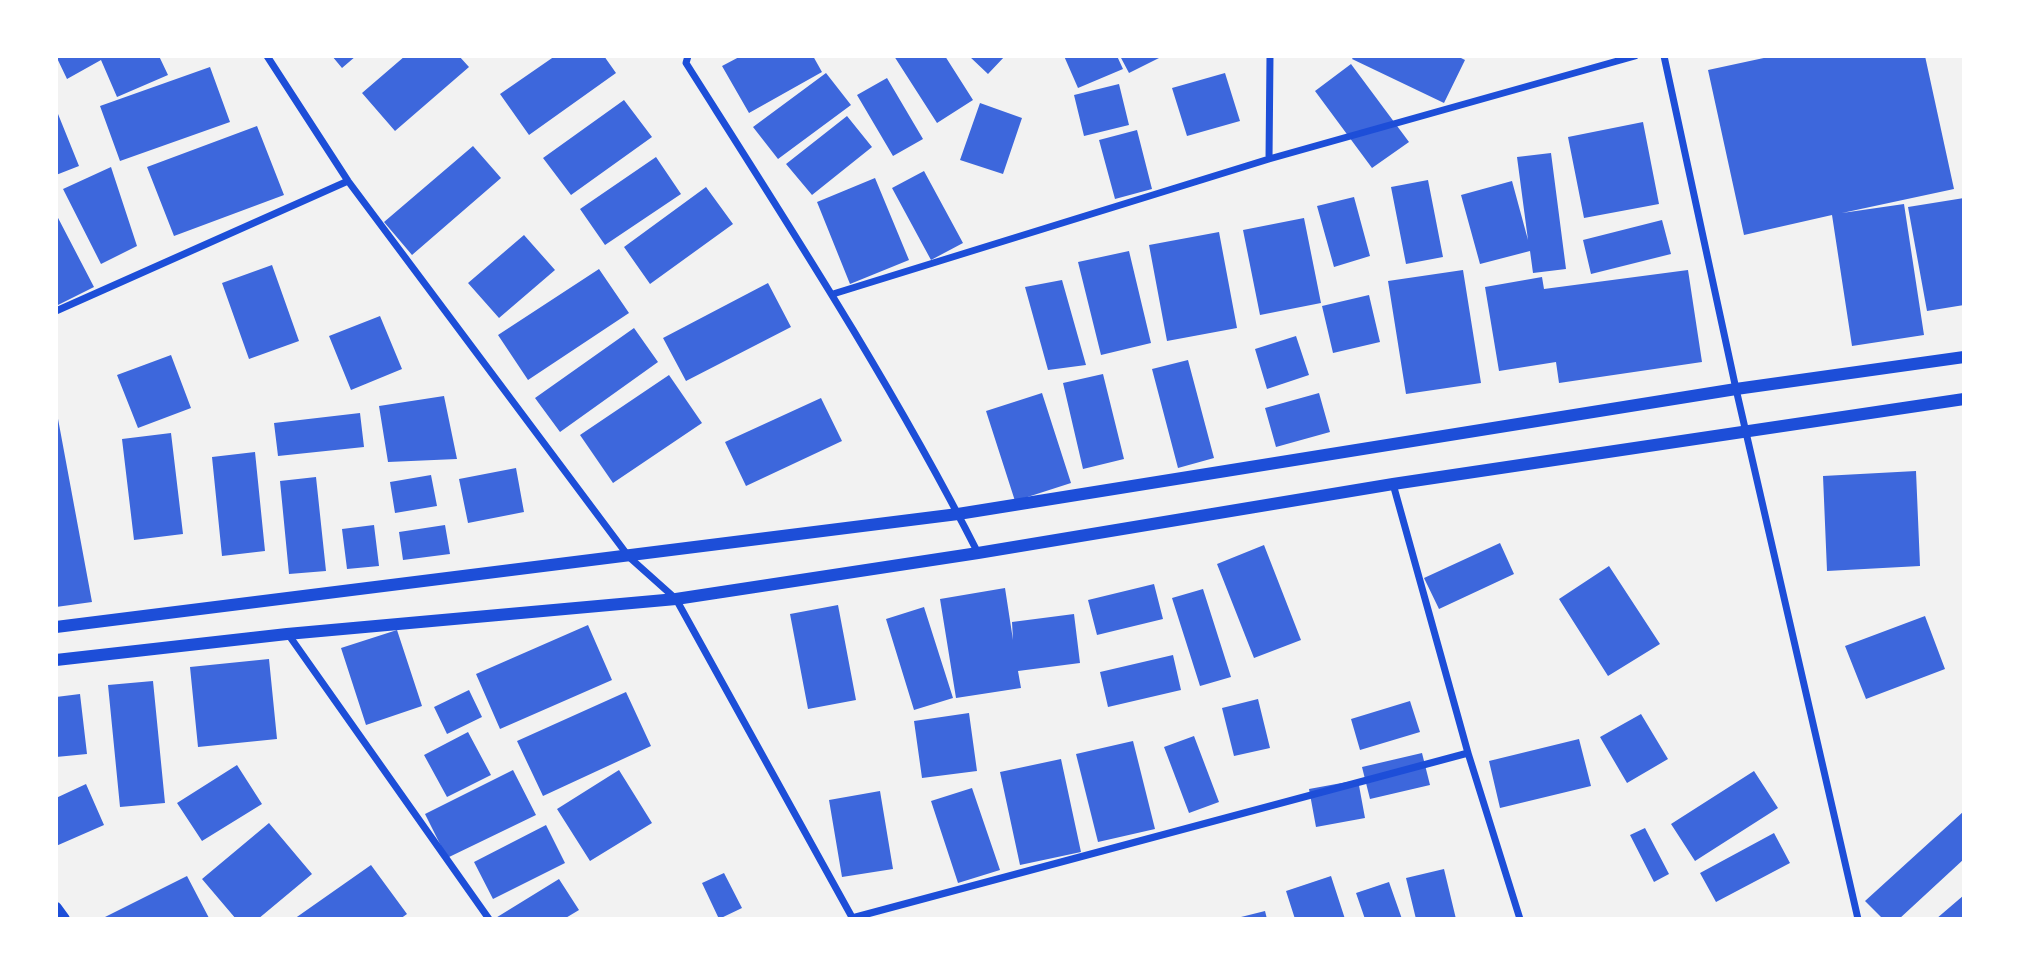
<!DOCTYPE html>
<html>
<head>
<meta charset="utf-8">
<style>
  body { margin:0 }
  #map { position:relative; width:2020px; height:975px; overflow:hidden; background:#f2f2f2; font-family:"Nunito Sans",sans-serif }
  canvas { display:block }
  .frame { position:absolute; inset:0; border:58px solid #fff; pointer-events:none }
</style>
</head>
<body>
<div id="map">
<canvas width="2020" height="975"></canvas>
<div class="frame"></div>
</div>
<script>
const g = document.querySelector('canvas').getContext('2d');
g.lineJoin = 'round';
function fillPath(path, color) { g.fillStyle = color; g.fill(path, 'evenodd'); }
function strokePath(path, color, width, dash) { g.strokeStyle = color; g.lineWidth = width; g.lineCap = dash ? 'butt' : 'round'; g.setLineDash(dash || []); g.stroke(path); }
const building = new Path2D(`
  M56 56H159L168 75 117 97 101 60 67 79Z
  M332 56H356L342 68Z
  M405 56H459L469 67 395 131 362 93Z
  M555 56H604L616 73 529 135 500 94Z
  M741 56H813L822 72 749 113 722 66Z
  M894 56H945L973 100 937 123Z
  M969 56H1005L988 74Z
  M1064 56H1117L1123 69 1078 88Z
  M1120 56H1163L1129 73Z
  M1354 56H1457L1465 60 1444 103 1352 59Z
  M1773 56H1925L1954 189 1842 213 1904 204 1924 335 1852 346 1832 215 1744 235 1708 70Z
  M1351 64 1409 142 1372 168 1315 91Z
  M210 67 230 122 120 161 100 106Z
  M826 73 851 105 778 159 753 127Z
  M1225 73 1240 121 1187 136 1172 88Z
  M887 78 923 139 893 156 857 95Z
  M1119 84 1129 125 1084 136 1074 95Z
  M624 100 652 137 571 195 543 158Z
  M980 103 1022 118 1003 174 960 160Z
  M56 109 79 166 56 175Z
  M847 116 872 147 812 195 786 164Z
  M1643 122 1659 204 1584 218 1568 137Z
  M257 126 284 195 174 236 147 167Z
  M1137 130 1152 189 1115 199 1099 140Z
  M473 146 501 178 412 255 384 222Z
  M1551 153 1566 269 1533 273 1530 251 1480 264 1461 195 1512 181 1528 240 1517 157Z
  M656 157 681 194 605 245 580 209Z
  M111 167 137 246 101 264 63 189Z
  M924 171 963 243 931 260 892 188Z
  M875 178 909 260 850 284 817 202Z
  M1428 180 1443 257 1406 264 1391 187Z
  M706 187 733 224 650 284 624 247Z
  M1354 197 1370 256 1334 267 1317 206Z
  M1964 198V305L1927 311 1908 207Z
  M56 214 94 287 56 306Z
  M1304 218 1321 303 1260 315 1243 230Z
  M1662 220 1671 254 1591 274 1583 240Z
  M1219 232 1237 328 1167 341 1149 245Z
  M524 235 555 270 499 318 468 283Z
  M1129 251 1151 343 1101 355 1078 262Z
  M272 265 299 341 249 359 222 283Z
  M599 269 629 313 528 380 498 335Z
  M1463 270 1481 383 1406 394 1388 281Z
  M1688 270 1702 362 1559 383 1556 362 1499 371 1485 287 1542 277 1544 289Z
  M1062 280 1086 365 1048 370 1025 287Z
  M768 283 791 327 686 381 663 338Z
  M1369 295 1380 342 1333 353 1322 306Z
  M380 316 402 369 351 390 329 336Z
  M634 328 658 362 560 432 535 398Z
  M1296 336 1309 375 1267 389 1255 349Z
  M171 355 191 408 138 428 117 375Z
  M1188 360 1214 458 1178 468 1152 369Z
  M1103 374 1124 459 1083 469 1063 383Z
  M669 375 702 423 613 483 580 435Z
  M1042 393 1071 483 1015 501 986 411Z
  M1319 393 1330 432 1276 447 1265 408Z
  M444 396 457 459 388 462 379 406Z
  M821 398 842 441 746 486 725 442Z
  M56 408 92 602 56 607Z
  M360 413 364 447 278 456 274 423Z
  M171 433 183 534 134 540 122 439Z
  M255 452 265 551 222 556 212 457Z
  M516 468 524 512 468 523 459 479Z
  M1916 471 1920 566 1827 571 1823 476Z
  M431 475 437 506 395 513 390 482Z
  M316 477 326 571 289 574 280 481Z
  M374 525 379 566 347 569 342 529Z
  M445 525 450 554 403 560 399 532Z
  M1500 543 1514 574 1439 609 1424 578Z
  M1264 545 1301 640 1254 658 1217 564Z
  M1609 566 1660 644 1608 676 1559 599Z
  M1154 584 1163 619 1097 635 1088 600Z
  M1005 588 1013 640 1012 622 1074 614 1080 663 1018 671 1021 688 956 698 940 599Z
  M1203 589 1231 677 1200 686 1172 598Z
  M838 605 856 700 808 709 790 614Z
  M924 607 953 698 914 710 886 619Z
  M1925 616 1945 669 1866 699 1845 646Z
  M588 625 612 680 500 729 476 674Z
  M397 630 422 706 366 725 341 648Z
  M1173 655 1181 690 1108 707 1100 672Z
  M269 659 277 739 198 747 190 667Z
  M153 681 165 803 120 807 108 685Z
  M469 690 482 717 447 734 434 707Z
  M626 692 651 746 543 796 517 741Z
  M80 694 87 754 56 757V697Z
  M1258 699 1270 748 1234 756 1222 708Z
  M1410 701 1420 732 1360 750 1351 719Z
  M969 713 977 771 922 778 914 721Z
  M1641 714 1668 759 1627 783 1600 737Z
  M468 732 491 775 447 797 424 755Z
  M1194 736 1219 802 1189 813 1164 747Z
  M1579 739 1591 786 1500 808 1489 761Z
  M1133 741 1155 829 1098 842 1076 754Z
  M1422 753 1430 785 1370 799 1362 767Z
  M1061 759 1081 852 1020 865 1000 772Z
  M237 765 262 804 202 841 177 803Z
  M513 770 536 815 447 858 425 814Z
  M619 770 652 823 590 861 557 809Z
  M1754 771 1778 808 1695 861 1671 824Z
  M1358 780 1365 818 1316 827 1309 789Z
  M86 784 104 825 56 846V798Z
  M972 788 1000 870 958 883 931 801Z
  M880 791 893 869 842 877 829 800Z
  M1964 811V859L1899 919H1883L1865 901Z
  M269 823 312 874 258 919H236L202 879Z
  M546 825 565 863 493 899 474 862Z
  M1645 828 1669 874 1654 882 1630 835Z
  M1774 833 1790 863 1716 902 1700 873Z
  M371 865 407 914 400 919H294Z
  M1444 869 1456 919H1416L1406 878Z
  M724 873 742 908 719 919 702 883Z
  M187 876 209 918 101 919Z
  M1331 876 1345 919H1295L1286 891Z
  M559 879 579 910 564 919H494Z
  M1389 882 1402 919H1365L1356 893Z
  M1964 895V919H1936Z
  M1265 911 1267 919H1237V918Z`);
const minor = new Path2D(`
  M267 56 348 181 629 557 676 599 853 919
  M688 56 686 63C788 224 892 384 978 553
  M1664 56 1736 389 1858 919
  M1269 159 1635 56
  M833 294 1269 159 1270 56
  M56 311 348 181
  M1393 484 1468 753 1520 919
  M288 634 489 919
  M852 918 1468 753`);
const tertiary = new Path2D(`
  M56 627 958 514 1736 389 1964 357
  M56 660 287 634 676 599 978 553 1393 484 1964 399
  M56 908 64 919`);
fillPath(building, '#3d67dc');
strokePath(minor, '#1d4ed8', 7);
strokePath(tertiary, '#1d4ed8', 12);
</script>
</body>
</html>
